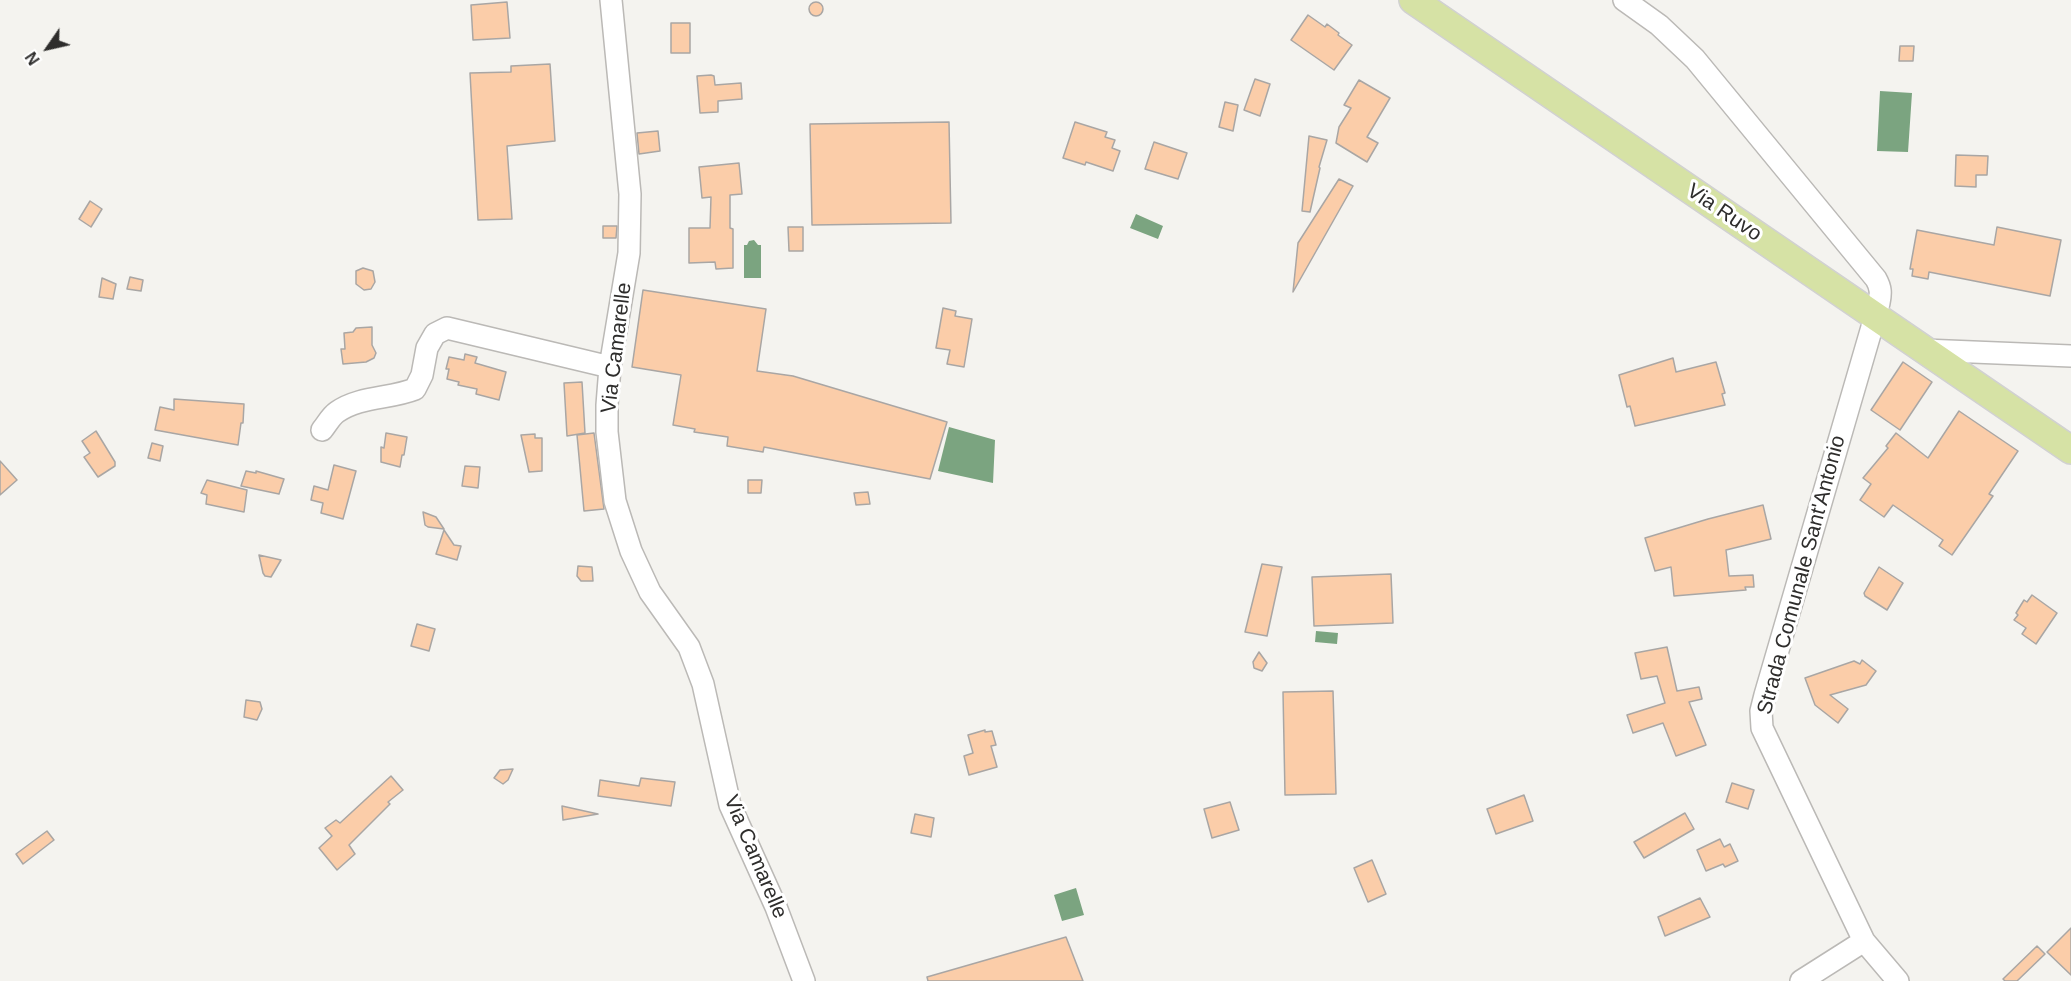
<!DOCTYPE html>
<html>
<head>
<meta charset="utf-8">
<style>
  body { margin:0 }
  #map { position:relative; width:2071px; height:981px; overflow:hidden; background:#f4f3ef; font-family:Helvetica,sans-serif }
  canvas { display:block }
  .north { position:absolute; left:18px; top:18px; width:60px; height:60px; -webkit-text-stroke:4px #fff; paint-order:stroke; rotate:236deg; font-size:16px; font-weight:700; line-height:24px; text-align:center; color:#2e2d2c }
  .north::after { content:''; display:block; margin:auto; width:21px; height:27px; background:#2e2d2c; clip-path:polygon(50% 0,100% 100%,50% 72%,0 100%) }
</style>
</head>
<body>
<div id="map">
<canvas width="2071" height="981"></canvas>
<div class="north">N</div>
</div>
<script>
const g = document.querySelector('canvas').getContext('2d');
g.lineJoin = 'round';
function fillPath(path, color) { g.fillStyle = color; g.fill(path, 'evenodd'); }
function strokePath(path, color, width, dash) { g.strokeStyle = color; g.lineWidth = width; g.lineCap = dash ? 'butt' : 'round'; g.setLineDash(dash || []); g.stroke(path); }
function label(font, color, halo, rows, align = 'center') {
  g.font = font + ' Helvetica,sans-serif'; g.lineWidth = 6; g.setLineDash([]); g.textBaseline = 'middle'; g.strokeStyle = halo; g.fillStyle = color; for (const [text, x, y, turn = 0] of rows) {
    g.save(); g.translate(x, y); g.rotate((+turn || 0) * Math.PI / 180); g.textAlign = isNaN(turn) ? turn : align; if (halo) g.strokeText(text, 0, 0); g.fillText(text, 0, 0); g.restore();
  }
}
const water = new Path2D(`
  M1880 91 1912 93 1908 152 1877 151Z
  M1136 214 1163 226 1158 239 1130 228Z
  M754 240 758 245H761V278H744V245H747L749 241Z
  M949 427 995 440 993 483 938 471Z
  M1316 631 1338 633 1337 644 1315 642Z
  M1076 888 1084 915 1062 921 1054 895Z`);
const building = new Path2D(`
  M507 2 510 38 473 40 471 5Z
  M809 9a7 7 0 1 1 14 0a7 7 0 1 1-14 0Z
  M1308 15 1325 27 1327 24 1339 33 1338 35 1352 45 1334 70 1291 40Z
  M671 23H690V53H671Z
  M1900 46H1914L1913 61H1899Z
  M550 64 555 141 507 146 512 219 478 220 470 73 511 72V66Z
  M711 75 714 76 715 85 741 83 742 99 718 101V112L700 113 697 76Z
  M1255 79 1270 84 1260 116 1244 110Z
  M1359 80 1390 98 1367 137 1378 143 1367 162 1336 143 1339 127 1351 108 1344 105Z
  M1225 102 1238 105 1233 131 1219 127Z
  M949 122 951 223 812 225 810 124Z
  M1075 122 1107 132 1105 137 1115 140 1112 148 1120 151 1113 171 1086 162 1085 165 1063 158Z
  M658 131 660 151 639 154 637 133Z
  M1309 136 1327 140 1319 167 1320 168 1310 212 1302 211Z
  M1154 142 1187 153 1178 179 1145 169Z
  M1956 155 1988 156 1987 175H1976V187L1955 186Z
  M739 163 742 194 730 195V228L733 229V268L716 269 715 262 689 263V228H710L711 197 702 198 699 167Z
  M1339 179 1353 186 1293 292 1298 243Z
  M90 201 102 209 91 227 79 219Z
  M603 226H617L616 238H603Z
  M788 227H803V251H789Z
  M1997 227 2061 240 2050 296 1929 272 1928 279 1912 276 1913 269H1910L1917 230 1994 245Z
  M363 268 373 271 375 282 371 289 364 290 356 284V271Z
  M130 277 143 280 141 291 127 289Z
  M102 278 116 284 113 299 99 297Z
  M643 290 766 309 757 371 793 376 947 422 930 479 764 447 763 452 727 446 728 437 694 432 695 429 673 425 681 375 632 367Z
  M943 308 956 311 955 316 972 319 964 367 947 364 950 350 936 348Z
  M372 327V345L376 353 374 358 366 362 343 364 341 349H345L344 333 353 332 356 328Z
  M465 354 477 357 475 363 506 372 499 400 476 394 477 389 458 385 459 382 447 379 449 369H446L449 357 464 360Z
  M1673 358 1676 372 1716 362 1725 393 1722 394 1725 405 1635 426 1630 406 1627 407 1619 375Z
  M1903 362 1932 382 1900 430 1871 410Z
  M582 382 585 433 567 436 564 383Z
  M174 399 244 404 243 423H241L238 445 155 430 160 407 174 410Z
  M1959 411 2018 451 1989 494 1993 496 1952 555 1939 546 1943 540 1893 505 1884 517 1860 500 1871 484 1863 478 1888 448 1886 446 1896 433 1928 458Z
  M96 431 115 462V466L98 477 84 457 90 453 82 441Z
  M386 433 407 437 404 455H402L400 467 381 462V447L384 448Z
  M594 433 604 509 584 511 577 435Z
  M535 434V438H542V471L529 472 521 435Z
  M152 443 163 446 160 461 148 458Z
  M0 461 17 480 0 495Z
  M334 465 356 471 343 519 321 513 323 503 311 500 314 486 328 490Z
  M465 466 480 467 478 488 462 486Z
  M246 471 256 473V471L284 479 279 494 241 486Z
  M207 480 247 490 244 512 206 504 207 495 201 493Z
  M748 480H762L761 493H748Z
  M868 492 870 504 856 505 854 493Z
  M1763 505 1771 539 1726 550 1729 576 1753 575 1754 587H1745L1746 590 1674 596 1671 567 1655 571 1645 538 1708 519Z
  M423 512 436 517 444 529 428 527 425 525Z
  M444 530 454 545 461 546 457 560 436 554Z
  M259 555 281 560 271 577 265 576 263 573Z
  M1262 564 1282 567 1267 636 1245 632Z
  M578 566 592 567 593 581H581L577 576Z
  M1879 567 1903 583 1887 610 1865 596 1864 593Z
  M1391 574 1393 623 1314 626 1312 577Z
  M2032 595 2057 613 2036 644 2022 634 2026 628 2014 620 2018 615 2016 613 2024 600 2027 602Z
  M417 624 435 629 429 651 411 646Z
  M1667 647 1677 691 1699 687 1702 699 1689 702 1706 745 1676 756 1663 723 1633 733 1627 715 1665 703 1657 676 1641 679 1635 653Z
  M1259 652 1267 663 1262 671 1254 668 1253 662Z
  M1862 660 1876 671 1866 685 1830 695 1848 709 1838 723 1815 705 1805 678 1854 661 1860 664Z
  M1333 691 1336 794 1285 795 1283 692Z
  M246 700 260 702 262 709 257 720 244 717Z
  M985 730V732L992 731 996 745 991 746 997 767 969 775 964 756 973 753 968 735Z
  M513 769 508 780 503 784 494 778 500 770Z
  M391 776 403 790 388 802 390 804 349 845 355 854 337 870 319 848 332 836 325 828 336 820 340 823Z
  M641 778 675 782 671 806 598 796 600 780 639 786Z
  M1732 783 1754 790 1748 809 1726 802Z
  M1524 795 1533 821 1496 834 1487 809Z
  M1230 802 1239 830 1212 838 1204 809Z
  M562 806 598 814 563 820Z
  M1685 813 1694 829 1644 858 1634 842Z
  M915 814 934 818 931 837 911 833Z
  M47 831 54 840 23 864 16 854Z
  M1720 839 1724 847 1730 844 1738 861 1725 867 1723 864 1706 871 1697 850Z
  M1372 860 1386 894 1368 902 1354 868Z
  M1700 898 1710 917 1665 936 1658 917Z
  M2071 928V975L2047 952Z
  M1066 937 1083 981H928L927 977Z
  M2037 946 2045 954 2017 981H2005L2003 979Z`);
const minor = new Path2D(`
  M611 0 630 194 629 253 610 367 607 405V432L615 501 631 551 650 592 689 647 703 684 730 805 776 907 804 981
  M1624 0 1659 25 1695 59 1876 279C1881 288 1881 293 1879 303L1765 695 1761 711 1762 728 1864 941 1898 981
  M1924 350 2071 356
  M322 430C327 424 331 416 337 412 360 396 390 399 415 389L422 375 427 348 435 334 447 328 610 367
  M1801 981 1864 941`);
const major = new Path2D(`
  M1413 0 2071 450`);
const streetNames = [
  ["Via Ruvo",1724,213,34],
  ["Via Camarelle",617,348,-83],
  ["Strada Comunale Sant'Antonio",1802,575,-75],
  ["Via Camarelle",755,857,67]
];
fillPath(water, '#7ba480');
fillPath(building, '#fbcda9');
strokePath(building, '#a9a6a4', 1.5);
strokePath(minor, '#bbb9b6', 24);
strokePath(major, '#d1d1d1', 30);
strokePath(minor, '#fff', 21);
strokePath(major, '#d6e2a5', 27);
label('21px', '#2e2d2c', '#fff', streetNames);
</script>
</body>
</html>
